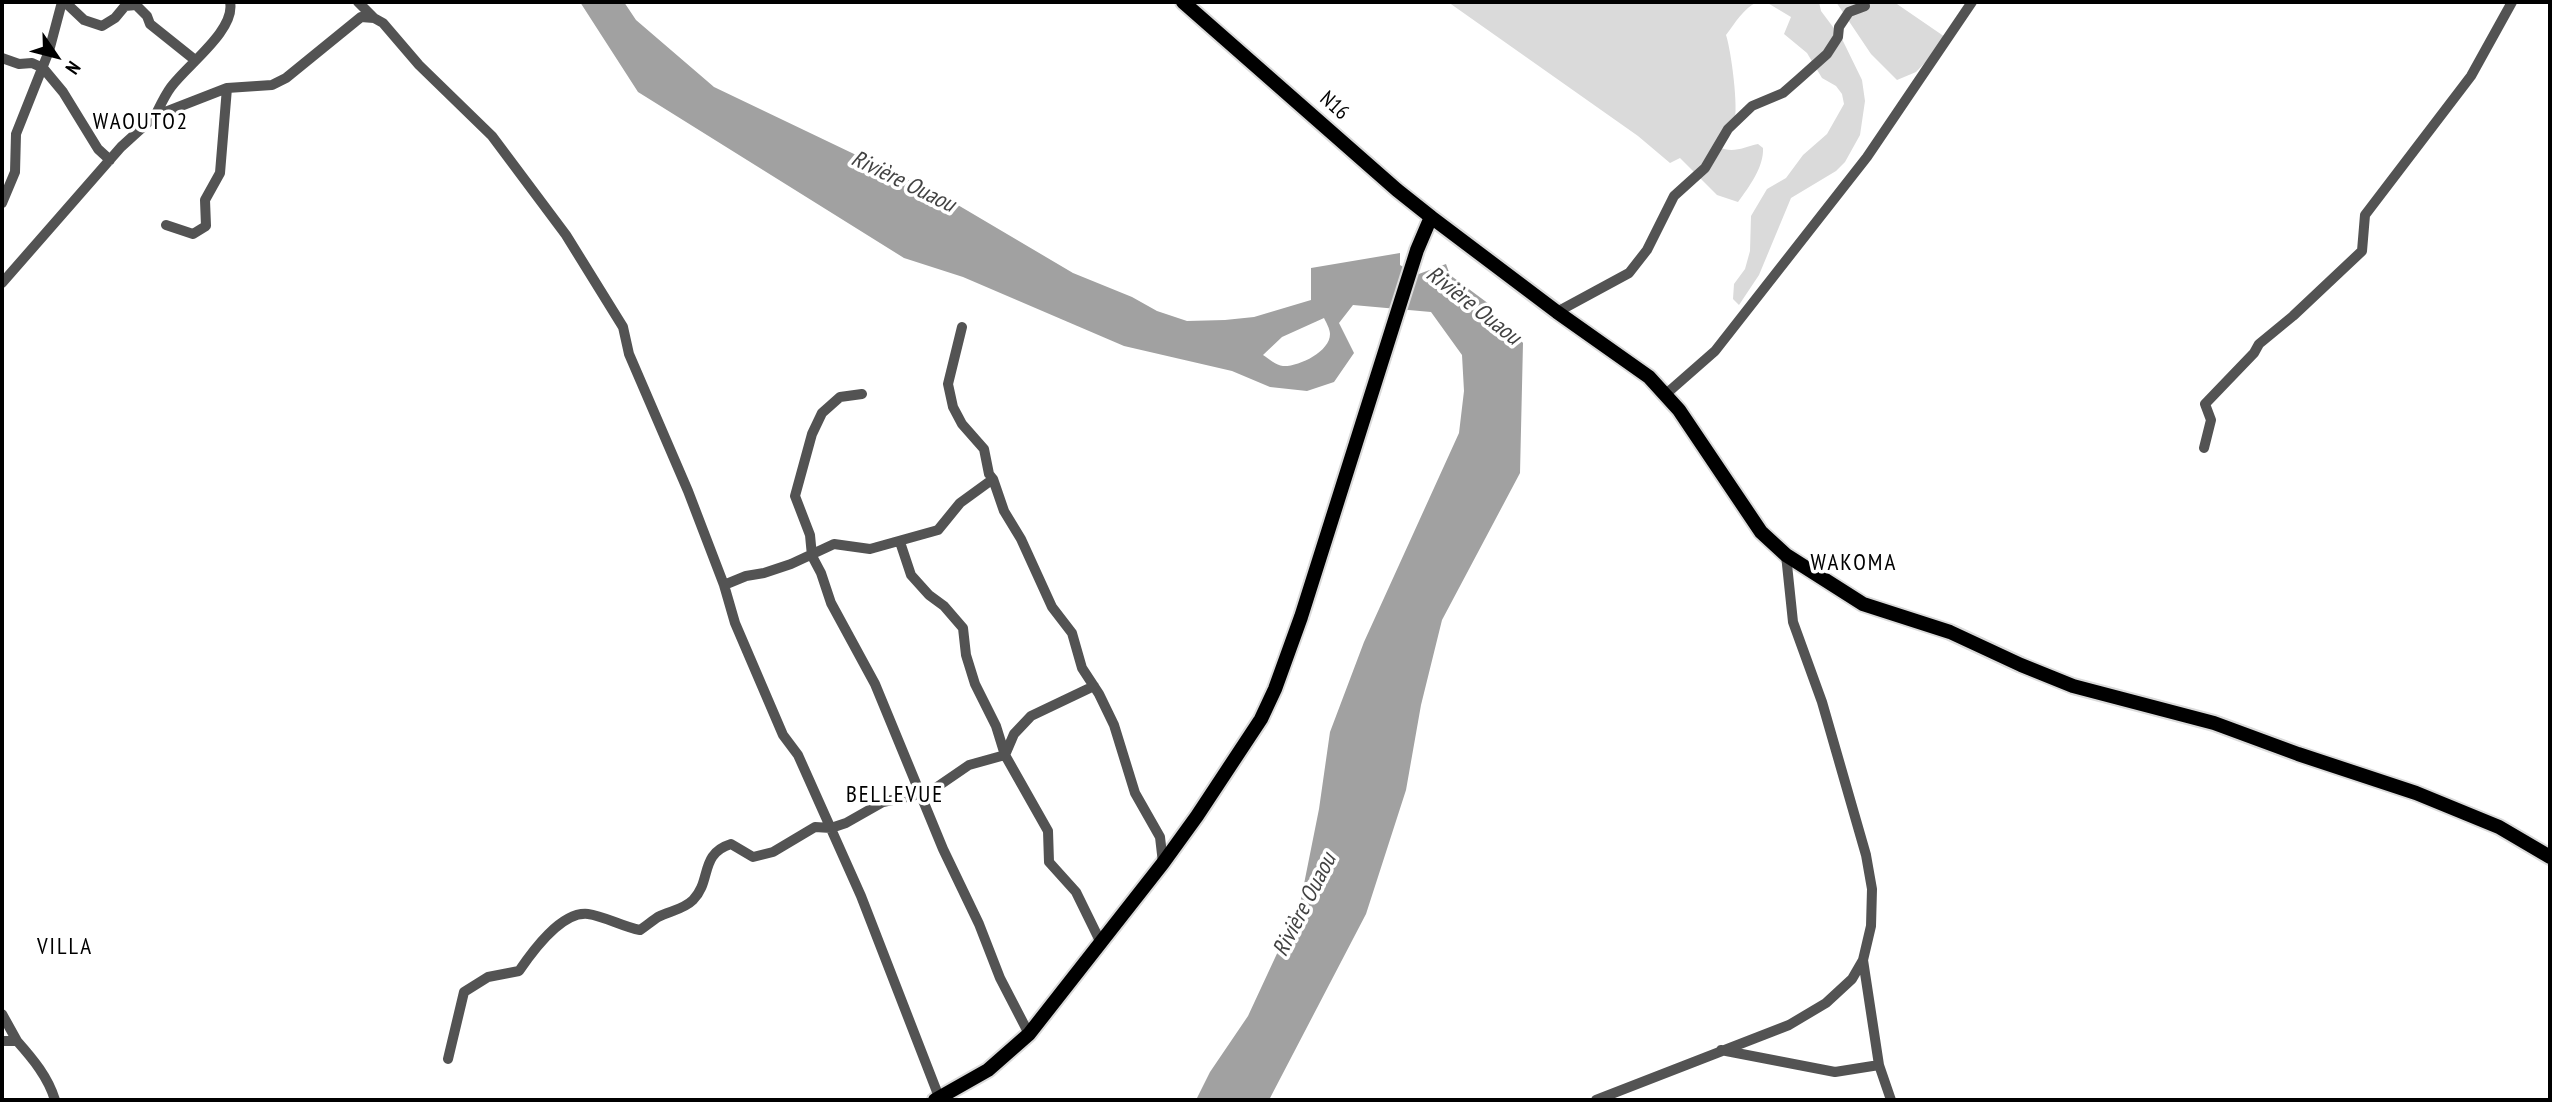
<!DOCTYPE html>
<html>
<head>
<meta charset="utf-8">
<style>
  body { margin:0 }
  #map { position:relative; width:2552px; height:1102px; overflow:hidden; background:#fff; font-family:"PT Sans Narrow",sans-serif }
  canvas { display:block }
  .frame { position:absolute; inset:0; border:4px solid #000; pointer-events:none }
  .north { position:absolute; left:21px; top:21px; width:70px; height:70px; -webkit-text-stroke:5px #fff; paint-order:stroke; rotate:125deg; font-size:19px; font-weight:700; line-height:28px; text-align:center; color:#000 }
  .north::after { content:''; display:block; margin:auto; width:24px; height:32px; background:#000; clip-path:polygon(50% 0,100% 100%,50% 72%,0 100%) }
</style>
</head>
<body>
<div id="map">
<canvas width="2552" height="1102"></canvas>
<div class="frame"></div>
<div class="north">N</div>
</div>
<script>
const g = document.querySelector('canvas').getContext('2d');
g.lineJoin = 'round';
function fillPath(path, color) { g.fillStyle = color; g.fill(path, 'evenodd'); }
function strokePath(path, color, width, dash) { g.strokeStyle = color; g.lineWidth = width; g.lineCap = dash ? 'butt' : 'round'; g.setLineDash(dash || []); g.stroke(path); }
function label(font, color, halo, rows, align = 'center') {
  g.font = font + ' "PT Sans Narrow",sans-serif'; g.lineWidth = 7; g.setLineDash([]); g.textBaseline = 'middle'; g.strokeStyle = halo; g.fillStyle = color; for (const [text, x, y, turn = 0] of rows) {
    g.save(); g.translate(x, y); g.rotate((+turn || 0) * Math.PI / 180); g.textAlign = isNaN(turn) ? turn : align; if (halo) g.strokeText(text, 0, 0); g.fillText(text, 0, 0); g.restore();
  }
}
const green = new Path2D(`
  M1448 2H1757C1744 8 1735 23 1726 35 1731 50 1739 109 1734 123 1731 131 1724 139 1719 147 1733 154 1744 147 1758 144L1763 148C1764 167 1749 187 1738 202L1717 195 1680 158 1670 163 1638 136Z
  M1766 2H1819L1821 11 1842 39 1862 80 1865 101 1860 135 1845 162 1836 171 1791 198 1759 275 1739 305 1733 299 1734 284 1745 269 1750 251 1751 216 1767 189 1786 178 1803 155 1827 134 1844 104 1842 94 1836 86 1822 78 1807 53 1784 34 1791 17Z
  M1836 2H1894L1948 39 1916 72 1897 80 1871 54Z`);
const water = new Path2D(`
  M580 2H624L636 20 714 87 946 198 1073 273 1132 297 1157 311 1187 321 1225 320 1254 317 1311 300V268L1400 253V265L1416 275 1446 264 1450 275 1493 307 1484 318 1494 328 1504 322 1523 343 1520 473 1442 620 1421 705 1406 790 1366 914 1269 1100H1196L1210 1072 1248 1016 1300 904 1319 809 1330 732 1364 642 1459 433 1464 391 1462 355 1431 312 1353 305 1339 323 1354 353 1334 382 1307 391 1270 387 1232 371 1124 346 963 277 904 258 638 92ZM1324 318C1326 322 1330 329 1330 334 1330 352 1298 367 1283 366 1276 365 1269 359 1263 355L1282 337Z`);
const minor = new Path2D(`
  M65 2 84 20 102 26 115 18 125 6 136 5 147 16 150 24 195 60
  M358 2 374 18
  M2 58 19 64 32 63 43 68 63 92 98 149 110 160
  M155 116C160 106 165 95 171 87 187 65 236 30 230 2
  M2 203 15 172 16 134 49 51 62 2
  M166 225 193 234 206 226 205 200 220 173 227 88
  M2 283 121 147 155 116 227 88 272 85 286 78 361 17 374 18 383 23 419 65 492 136 566 235 623 327 629 354 688 491 724 585 735 623 783 735 798 755 861 896 939 1097
  M1557 312 1629 273 1647 250 1674 196 1705 168 1728 129 1752 106 1783 93 1799 79 1827 54 1838 37 1839 27 1849 12 1865 6
  M962 327 948 384 953 407 962 424 984 449 989 474 993 479 1004 511 1021 539 1052 607 1072 633 1082 668 1099 694 1114 725 1135 793 1160 837 1163 863
  M862 394 840 397 822 413 812 434 795 496 810 535 812 556 821 573 831 603 875 684 943 849 979 924 1000 978 1029 1034
  M1666 394 1715 351 1867 157 1972 2
  M2204 448 2211 420 2205 404 2254 353 2259 344 2293 316 2362 251 2365 215 2471 76 2512 2
  M900 542 911 575 929 595 944 606 963 628 966 655 975 684 996 726 1005 755 1048 831 1049 862 1076 892 1101 943
  M724 585 746 576 764 573 791 564 834 544 870 549 938 530 960 503 993 479
  M1863 960 1879 1065 1891 1100
  M2 1014 17 1041
  M2 1041H17C33 1059 48 1077 55 1100
  M1721 1050 1835 1072 1879 1065
  M448 1059 464 992 488 977 519 971C532 952 561 911 588 914 604 916 623 927 640 930 646 926 652 921 658 917 669 911 683 910 693 900 712 881 699 854 731 844L753 857 773 852 815 827 831 828 846 823 883 802 920 794 934 789 969 765 1005 755 1014 734 1031 716 1094 686
  M1596 1100 1789 1025 1826 1003 1852 979 1863 960 1871 926 1872 889 1866 855 1822 702 1793 622 1786 555`);
const major = new Path2D(`
  M1431 217 1557 312 1649 377 1679 410 1761 532 1786 555 1863 604 1950 632 2021 665 2073 686 2214 723 2298 754 2416 793 2499 827 2550 857
  M935 1100 988 1070 1029 1034 1163 863 1197 816 1261 719 1275 689 1301 617 1417 250 1431 217 1397 190 1183 2`);
const streetNames = [
  ["N16",1334,106,42]
];
const neighbourhoodNames = [
  ["WAOUTO2",141,122],
  ["WAKOMA",1854,563],
  ["BELLEVUE",895,795],
  ["VILLA",65,947]
];
const waterNames = [
  ["Rivière Ouaou",903,182,26],
  ["Rivière Ouaou",1473,306,38],
  ["Rivière Ouaou",1305,905,-63]
];
fillPath(green, '#dadada');
fillPath(water, '#a1a1a1');
strokePath(major, '#dbdbdb', 18);
strokePath(minor, '#535353', 10);
strokePath(major, '#000', 14);
label('21px', '#000', '#fff', streetNames);
g.letterSpacing = '2px';
label('23px', '#000', '#fff', neighbourhoodNames);
g.letterSpacing = '0px';
label('italic 23px', '#424242', '#fff', waterNames);
</script>
</body>
</html>
